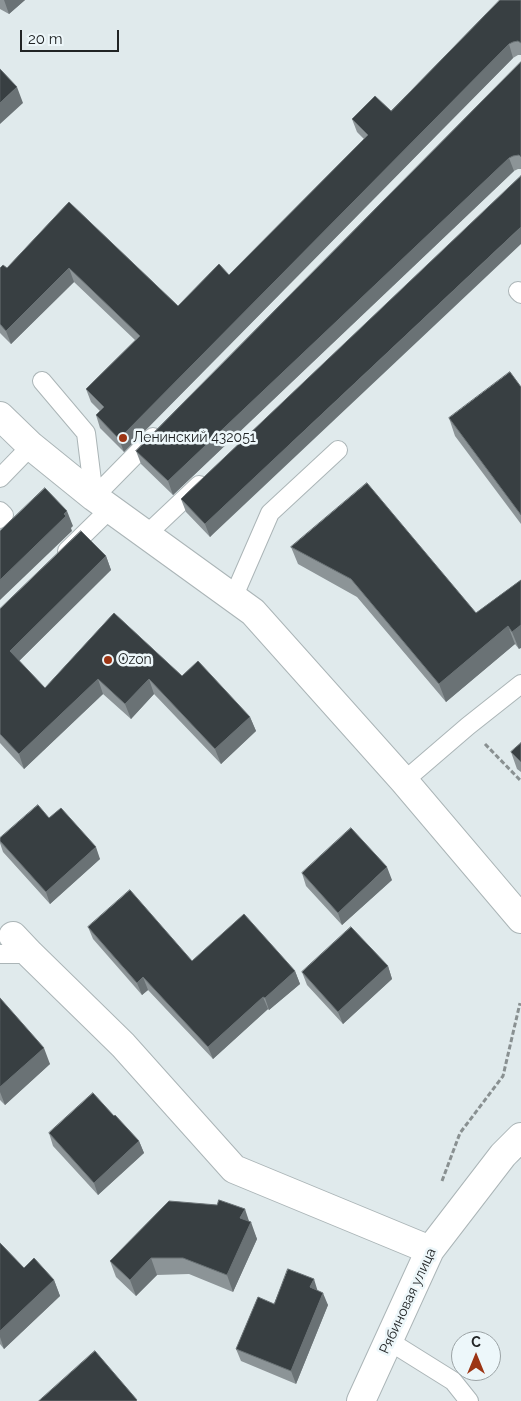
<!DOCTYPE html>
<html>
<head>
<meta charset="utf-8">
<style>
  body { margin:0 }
  #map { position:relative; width:521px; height:1401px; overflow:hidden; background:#e0eaec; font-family:Raleway,sans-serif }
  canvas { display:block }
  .north { position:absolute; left:451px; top:1331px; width:50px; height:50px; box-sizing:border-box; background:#edf7fa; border:1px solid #9ba3a5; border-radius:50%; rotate:0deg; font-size:14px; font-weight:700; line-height:20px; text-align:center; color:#212425 }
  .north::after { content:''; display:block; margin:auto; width:18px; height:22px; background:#9c3514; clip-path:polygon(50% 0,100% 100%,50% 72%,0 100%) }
  .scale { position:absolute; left:20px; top:30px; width:99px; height:22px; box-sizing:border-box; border:2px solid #212425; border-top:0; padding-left:6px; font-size:15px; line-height:18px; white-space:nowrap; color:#212425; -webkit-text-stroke:4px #edf7fa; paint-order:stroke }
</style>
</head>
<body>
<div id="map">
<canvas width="521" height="1401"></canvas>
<div class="north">С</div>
<div class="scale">20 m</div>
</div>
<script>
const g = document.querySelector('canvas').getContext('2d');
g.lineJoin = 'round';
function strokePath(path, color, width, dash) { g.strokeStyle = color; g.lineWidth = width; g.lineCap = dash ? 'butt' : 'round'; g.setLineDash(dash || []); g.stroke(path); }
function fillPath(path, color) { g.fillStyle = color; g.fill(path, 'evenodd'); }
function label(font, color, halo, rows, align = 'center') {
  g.font = font + ' Raleway,sans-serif'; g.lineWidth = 5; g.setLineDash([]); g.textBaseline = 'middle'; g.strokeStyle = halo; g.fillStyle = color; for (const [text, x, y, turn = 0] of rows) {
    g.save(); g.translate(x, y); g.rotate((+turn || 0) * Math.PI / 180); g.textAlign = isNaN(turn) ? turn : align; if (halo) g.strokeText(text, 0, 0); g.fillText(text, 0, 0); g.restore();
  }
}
const path = new Path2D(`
  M485 744 521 781
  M442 1181 460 1133 503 1076 520 1003`);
const service = new Path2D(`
  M518 291 521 294
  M42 381 86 433 94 497
  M0 478 31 446
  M94 497 153 437
  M0 511 4 515 0 519
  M146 535 199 485
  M67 551 110 509
  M233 598 270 513 338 450
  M404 781 468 726 521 684
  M0 954H30
  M389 1341 453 1381 469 1401`);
const minor = new Path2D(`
  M0 416 31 446 94 497 253 612 404 781 521 919
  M13 936 30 954 123 1045 234 1169 430 1250
  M361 1401 430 1250 503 1155 521 1137`);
const wall = new Path2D(`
  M0 0H25L9 14 0 9Z
  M521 0V55H518L513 58 124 452 100 428 96 415 100 411 91 402 86 389 135 340 74 282 11 344 0 333V268H7L69 202 178 306 229 275 364 139 357 132 352 119 391 111Z
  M521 62V169H518L514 171 173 495 141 464 136 451Z
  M521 176 210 537 186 512 181 499Z
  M521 387V524L455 436 449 418Z
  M291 547 476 613 521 580 519 649 515 644 446 702 357 597 298 564Z
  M106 556 111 570 19 661 45 688 114 613 182 676 250 717 256 731 221 764 154 694 131 719 103 694 24 769 0 743V609Z
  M521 743V772L517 769 511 752Z
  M49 818 100 859 50 904 3 852 0 843V838Z
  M302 873 392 880 342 925 306 886Z
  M88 927 192 961 295 971 300 984 269 1010 268 1009 213 1059 148 990 142 995 93 939Z
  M388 966 392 979 343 1024 307 985 302 972Z
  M0 998 50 1064 5 1105 0 1100Z
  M49 1133 139 1141 144 1153 98 1195 53 1146Z
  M249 1221 257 1239 233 1292 189 1274 157 1275 136 1296 116 1277 110 1261Z
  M0 1243 24 1268 54 1280 60 1296 4 1349 0 1344Z
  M317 1290 328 1305 296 1384 241 1361 236 1349 274 1304Z`);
const shadedWall = new Path2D(`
  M4 0H25L9 14Z
  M509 44 513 58 124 452 119 439Z
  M17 87 23 103 0 124V103Z
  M509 158 514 171 173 495 168 481Z
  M521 227V244L210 537 205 524Z
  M69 268 74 282 11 344 6 331Z
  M67 511 73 526 71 528 72 531 0 600V580Z
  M106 556 111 570 15 665 10 651Z
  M521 625V648L519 649 512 632Z
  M508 626 515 644 446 702 439 684Z
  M98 679 103 694 24 769 19 754Z
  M149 679 154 694 131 719 125 704Z
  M250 717 256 731 221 764 215 749Z
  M96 847 100 859 50 904 46 892Z
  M387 867 392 880 342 925 338 913Z
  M388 966 392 979 343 1024 338 1012Z
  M295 971 300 984 269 1010 265 998Z
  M143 977 148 990 142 995 137 983Z
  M263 997 268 1009 213 1059 208 1047Z
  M44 1048 50 1064 5 1105 0 1092V1087Z
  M139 1141 144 1153 98 1195 94 1183Z
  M245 1209 250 1224 251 1222 257 1239 233 1292 227 1275 240 1218Z
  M151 1258 157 1275 136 1296 130 1280Z
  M314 1279 318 1292 310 1287Z
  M54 1280 60 1296 4 1349 0 1337V1331Z
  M323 1293 328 1305 296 1384 291 1371Z`);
const building = new Path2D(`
  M500 0H521V43L518 41 513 42 509 44 119 439 96 415 104 407 86 389 140 336 69 268 6 331 0 324V268L3 265 7 268 69 202 178 306 219 264 229 275 368 135 352 119 375 96 391 111Z
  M521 62V157L519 155 513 156 509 158 168 481 136 451Z
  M0 69 17 87 0 103Z
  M521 176V227L205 524 181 499 184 496Z
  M510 372 521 387V515L449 418Z
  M367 483 476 613 521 580V625L512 632 508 626 439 684 351 579 291 547Z
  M45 488 67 511 64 514 66 516 0 580V531Z
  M81 531 106 556 10 651 45 688 114 613 182 676 198 661 250 717 215 749 149 679 125 704 98 679 19 754 0 734V609Z
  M521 743V762L511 752Z
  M38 805 49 818 61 808 96 847 46 892 0 841V838Z
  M351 828 387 867 338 913 302 873Z
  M130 890 192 961 244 914 295 971 265 998 263 997 208 1047 143 977 137 983 88 927Z
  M351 927 388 966 338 1012 302 972Z
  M0 998 44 1048 0 1087Z
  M93 1093 114 1116 115 1115 139 1141 94 1183 49 1133Z
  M219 1200 245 1209 240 1218 251 1222 227 1275 183 1258H151L130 1280 110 1261 169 1201 217 1205Z
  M0 1243 24 1268 34 1258 54 1280 0 1331Z
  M288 1269 314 1279 310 1287 323 1293 291 1371 236 1349 258 1297 274 1304Z
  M95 1351 137 1400 136 1401H39Z`);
const markers = [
  [123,438,5,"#9c3514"],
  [108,660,5,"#9c3514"]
];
const poiNames = [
  ["Ленинский 432051",133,438],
  ["Ozon",118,660]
];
const streetNames = [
  ["Рябиновая улица",408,1301,-65]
];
strokePath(service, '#abb5b7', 20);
strokePath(minor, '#abb5b7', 30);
strokePath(path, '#899091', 3, [5, 2.5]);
strokePath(service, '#fff', 18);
strokePath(minor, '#fff', 28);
fillPath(wall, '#8c9497');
fillPath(shadedWall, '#6a7275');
fillPath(building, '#383f42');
strokePath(building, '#6a7275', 1);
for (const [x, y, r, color] of markers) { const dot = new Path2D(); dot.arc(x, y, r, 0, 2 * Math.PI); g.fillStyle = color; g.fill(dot); strokePath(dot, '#edf7fa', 2); }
label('14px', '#212425', '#edf7fa', poiNames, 'left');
label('14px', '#212425', '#edf7fa', streetNames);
</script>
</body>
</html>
